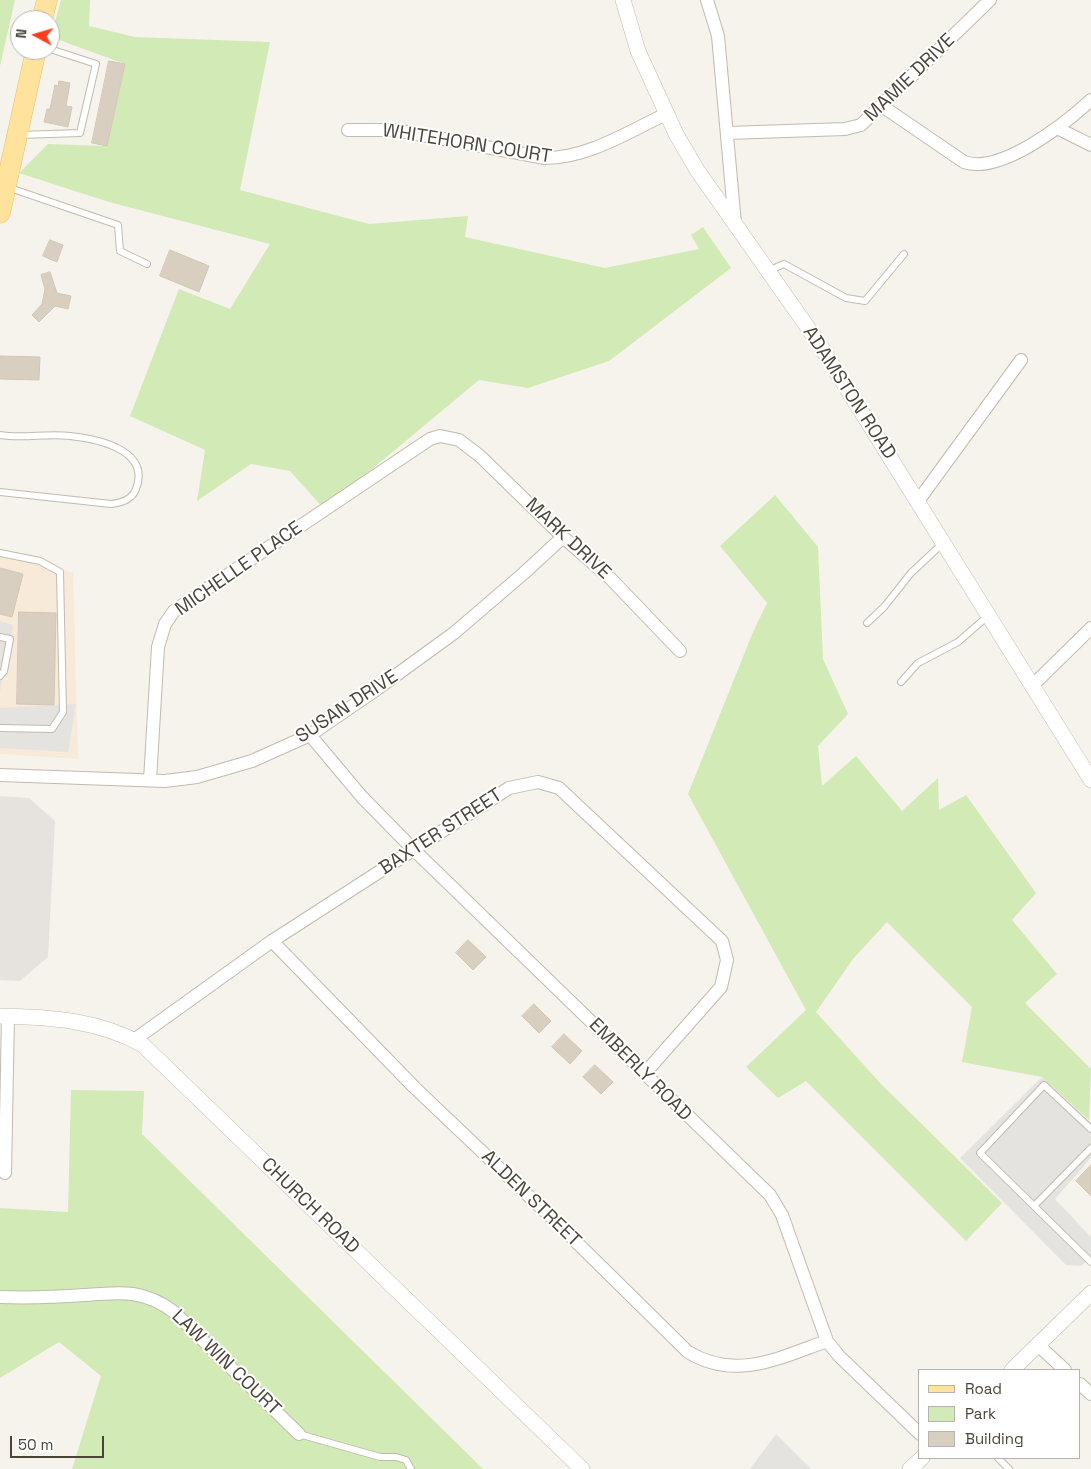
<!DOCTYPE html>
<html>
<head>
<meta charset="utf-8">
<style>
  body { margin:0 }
  #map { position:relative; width:1091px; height:1469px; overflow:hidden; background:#f6f3ec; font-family:"Space Grotesk",sans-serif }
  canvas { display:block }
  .legend { position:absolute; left:918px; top:1369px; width:162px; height:90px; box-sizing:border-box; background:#fff; border:1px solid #b7b4b0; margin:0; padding:6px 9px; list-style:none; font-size:15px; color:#4b4439 }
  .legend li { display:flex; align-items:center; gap:10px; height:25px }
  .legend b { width:25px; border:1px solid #b7b4b0 }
  .north { position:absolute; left:10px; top:10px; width:50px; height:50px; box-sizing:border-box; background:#fff; border:1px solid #b7b4b0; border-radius:50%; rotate:276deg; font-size:14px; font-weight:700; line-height:20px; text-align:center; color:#4b4439 }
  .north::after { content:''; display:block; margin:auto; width:18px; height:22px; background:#fc3f1d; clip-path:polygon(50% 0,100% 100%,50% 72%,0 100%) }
  .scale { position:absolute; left:10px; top:1436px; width:94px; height:22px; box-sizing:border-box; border:2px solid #4b4439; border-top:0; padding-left:6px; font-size:15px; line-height:18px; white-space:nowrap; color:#4b4439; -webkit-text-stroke:4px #fff; paint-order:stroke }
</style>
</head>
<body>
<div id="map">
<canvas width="1091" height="1469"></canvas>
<ul class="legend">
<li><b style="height:6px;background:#ffe39c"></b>Road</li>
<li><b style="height:14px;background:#d2eab5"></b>Park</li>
<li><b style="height:14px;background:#d8cfc1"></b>Building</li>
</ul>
<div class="north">N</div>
<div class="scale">50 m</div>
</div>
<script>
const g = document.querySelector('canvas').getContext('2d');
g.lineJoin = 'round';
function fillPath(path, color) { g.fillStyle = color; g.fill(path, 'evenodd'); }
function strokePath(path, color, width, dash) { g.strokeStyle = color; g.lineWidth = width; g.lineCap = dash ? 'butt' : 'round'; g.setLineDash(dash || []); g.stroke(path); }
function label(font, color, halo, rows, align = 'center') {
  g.font = font + ' "Space Grotesk",sans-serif'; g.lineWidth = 4; g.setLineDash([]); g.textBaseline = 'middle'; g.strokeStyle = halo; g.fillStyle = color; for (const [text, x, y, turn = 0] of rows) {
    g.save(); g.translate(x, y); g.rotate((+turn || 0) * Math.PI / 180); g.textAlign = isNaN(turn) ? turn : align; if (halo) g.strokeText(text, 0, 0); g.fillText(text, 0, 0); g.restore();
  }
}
const commercial = new Path2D(`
  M0 549 73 573 78 759 0 754Z`);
const industrial = new Path2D(`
  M0 796 29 798 55 821 48 957 20 981 0 980Z`);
const green = new Path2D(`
  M0 0H15L0 66Z
  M61 0H90L89 26 135 37 270 42 240 190 369 224 468 216 465 237 605 268 699 249 691 235 703 227 731 268 609 361 528 388 479 380 324 509 290 471 251 464 197 501 205 450 130 416 179 289 230 309 270 244 109 202 19 173 48 144 107 146 125 64 51 37Z
  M775 495 818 547 823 659 848 714 818 746 822 786 856 756 902 811 938 778 939 810 966 795 1036 893 1012 920 1057 974 1025 1003 1091 1069 1089 1120 1042 1077 962 1062 972 1007 887 922 853 959 816 1012 881 1084 1002 1203 966 1241 806 1081 778 1098 746 1067 806 1010 688 794 753 632 767 603 720 546Z
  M71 1090 144 1091 142 1134 483 1469H72L101 1376 59 1342 0 1378V1208L68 1212Z`);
const parking = new Path2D(`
  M0 621 13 625 0 692Z
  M76 704 68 752 0 748V708Z
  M1042 1077 1091 1123V1158L1055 1199 1091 1237V1258L1081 1266 1066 1265 960 1158Z
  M776 1434 811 1469H750Z`);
const building = new Path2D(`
  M109 61 125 64 107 146 92 143Z
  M59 81 70 83 66 106 72 107 68 127 44 122 47 109H50L55 85 58 86Z
  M50 240 63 245 57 262 43 256Z
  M170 250 209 266 199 292 160 276Z
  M50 272 57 293 71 296 68 309 55 306 39 322 32 315 42 304 45 289 41 275Z
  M0 356 40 357 39 380 0 379Z
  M0 568 23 574 12 617 0 614Z
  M19 612 56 613 54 705 17 704Z
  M468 940 486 957 473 970 456 953Z
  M534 1004 551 1021 539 1033 522 1016Z
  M564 1034 582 1051 570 1064 552 1047Z
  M595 1065 613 1082 601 1094 583 1077Z
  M1091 1165V1196L1076 1181Z`);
const service = new Path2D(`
  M20 135 80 133 96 64 50 49
  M7 187 118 225 120 251 147 264
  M768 271 784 264 846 298 865 301 904 254
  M0 435C23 439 46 433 70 436 98 439 151 450 136 489 132 500 121 503 111 504L0 492
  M0 553 40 561 60 572 63 712 52 729 0 728
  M867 623 884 607 911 573 943 543
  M0 637 10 639 4 671 0 676
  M901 682 918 663 958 642 989 615
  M1091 1129 1044 1085 980 1153 1091 1262
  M1034 1206 1091 1148
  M299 1434 380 1457H396L406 1460 411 1469
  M998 1458 1009 1469`);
const minor = new Path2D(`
  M707 0 718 36 735 224
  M882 106 964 162C1000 175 1065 124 1091 100
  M1057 128 1091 145
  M348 130H395L545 158C588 158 628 132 666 114
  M728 133 845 129 861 125 990 0
  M918 501 1021 360
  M1033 685 1091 628
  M310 735 362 797 414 850 770 1195 782 1215 827 1341 839 1356 920 1434
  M0 775 165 781 197 777 252 761 310 735 377 689 454 633 524 573 563 537
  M150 780 158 647 165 624 174 611 430 439 440 436 459 440 480 456 563 537 611 579 680 651
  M272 941 414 1087 556 1222 688 1352C736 1381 779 1358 827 1341
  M134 1040 272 941 509 788 538 782 559 788 722 941 727 960 721 987 645 1073
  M5 1173 8 1016
  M0 1297C28 1298 57 1297 85 1295 120 1292 144 1289 174 1312L299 1434
  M1038 1345 1065 1370
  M1080 1384 1091 1394`);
const tertiary = new Path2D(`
  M623 0 638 51 676 134 697 170 818 342 1091 780
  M0 1016C50 1017 99 1020 143 1045L582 1469
  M1012 1370 1091 1293
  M910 1469 922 1458`);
const primary = new Path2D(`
  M42 20 47 0
  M0 213 36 50`);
const streetNames = [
  ["MAMIE DRIVE",910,78,-44],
  ["WHITEHORN COURT",467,144,9],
  ["ADAMSTON ROAD",849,393,57],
  ["MARK DRIVE",568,539,43],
  ["MICHELLE PLACE",239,569,-35],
  ["SUSAN DRIVE",347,707,-33],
  ["BAXTER STREET",441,832,-33],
  ["EMBERLY ROAD",640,1070,45],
  ["ALDEN STREET",531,1199,44],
  ["CHURCH ROAD",310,1206,44],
  ["LAW WIN COURT",226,1363,44]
];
fillPath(commercial, '#f7ead8');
fillPath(industrial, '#e6e2dd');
fillPath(green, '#d2eab5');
fillPath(parking, '#e5e3e0');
fillPath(building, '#d8cfc1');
strokePath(building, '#d3c7b4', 1);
strokePath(service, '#c2bbae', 8);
strokePath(minor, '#c2bbae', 14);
strokePath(tertiary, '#c2bbae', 16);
strokePath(primary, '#e6c16a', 21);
strokePath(service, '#fff', 6);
strokePath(minor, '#fff', 12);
strokePath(tertiary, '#fff', 15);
strokePath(primary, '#ffe39c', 20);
label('19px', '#4b4439', '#fff', streetNames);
</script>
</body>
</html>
